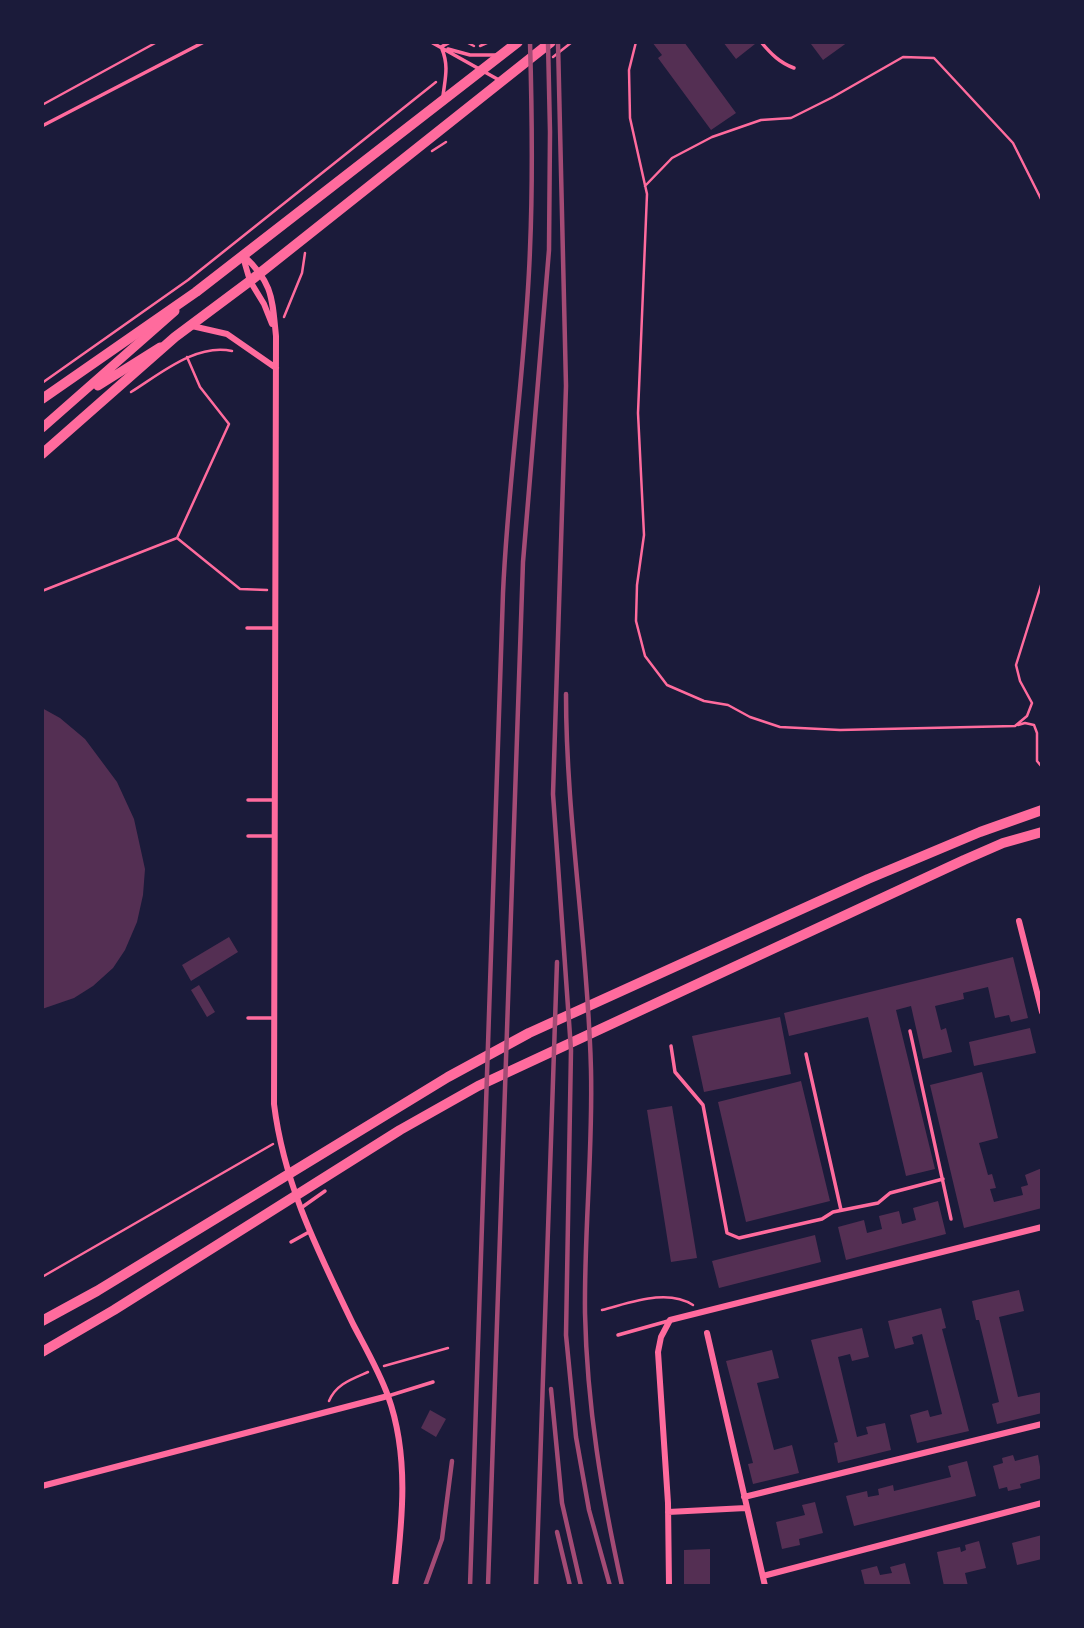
<!DOCTYPE html>
<html>
<head>
<meta charset="utf-8">
<style>
  body { margin:0 }
  #map { position:relative; width:1084px; height:1628px; overflow:hidden; background:#1b1b3a; font-family:Ubuntu,sans-serif }
  canvas { display:block }
  .frame { position:absolute; inset:0; border:44px solid #1b1b3a; pointer-events:none }
</style>
</head>
<body>
<div id="map">
<canvas width="1084" height="1628"></canvas>
<div class="frame"></div>
</div>
<script>
const g = document.querySelector('canvas').getContext('2d');
g.lineJoin = 'round';
function fillPath(path, color) { g.fillStyle = color; g.fill(path, 'evenodd'); }
function strokePath(path, color, width, dash) { g.strokeStyle = color; g.lineWidth = width; g.lineCap = dash ? 'butt' : 'round'; g.setLineDash(dash || []); g.stroke(path); }
const building = new Path2D(`
  M652 42H684L736 113 711 130 658 58 662 55Z
  M723 42H753L755 44 736 59Z
  M814 42H848L823 60 811 44Z
  M42 708 60 718 85 739 117 782 134 819 145 869 143 895 137 922 125 950 113 968 93 986 74 998 42 1009Z
  M229 937 238 952 191 981 182 965Z
  M1013 957 1028 1018 1011 1022 1009 1015 995 1018 988 987 963 993 964 999 935 1006 941 1030 946 1028 952 1052 923 1059 911 1006 896 1010 935 1169 906 1176 868 1017 789 1036 784 1013Z
  M199 985 215 1012 207 1017 191 990Z
  M780 1017 791 1074 704 1092 692 1036Z
  M1030 1028 1036 1053 974 1066 969 1042Z
  M982 1072 998 1138 979 1143 988 1175 992 1174 996 1188 990 1189 994 1202 1023 1195 1021 1187 1028 1185 1025 1175 1042 1168V1208L964 1228 930 1085Z
  M801 1081 830 1201 746 1222 718 1102Z
  M672 1106 697 1258 671 1262 647 1110Z
  M938 1201 946 1234 846 1260 838 1227 864 1220 867 1233 882 1229 879 1216 899 1211 902 1224 916 1220 913 1208Z
  M815 1235 821 1262 719 1288 712 1261Z
  M1019 1290 1024 1311 999 1317 1018 1397 1042 1392V1413L997 1424 992 1404 999 1402 979 1320H976L972 1301Z
  M941 1308 946 1328 942 1329 969 1431 917 1443 910 1415 928 1410 930 1417 942 1414 922 1334 912 1337 914 1344 895 1349 888 1321Z
  M862 1328 869 1357 852 1361 850 1354 838 1357 857 1437 868 1434 866 1427 885 1423 891 1450 838 1463 834 1443 838 1442 811 1340Z
  M772 1350 779 1378 757 1383 774 1450 792 1445 799 1473 753 1484 748 1464 753 1463 726 1361Z
  M430 1410 446 1419 436 1437 421 1428Z
  M1013 1455 1015 1461 1038 1455 1042 1478 1020 1484 1021 1488 1008 1491 1007 1487 999 1489 993 1466 1003 1463 1002 1458Z
  M967 1461 976 1496 854 1526 846 1496 867 1491 868 1497 879 1495 878 1489 893 1485 894 1491 951 1477 948 1466Z
  M815 1502 823 1533 799 1539 800 1545 782 1549 776 1522 805 1515 802 1505Z
  M1042 1535V1559L1017 1565 1012 1543Z
  M979 1541 986 1568 965 1573 968 1586H944L937 1552 960 1547 961 1552 966 1550 965 1545Z
  M710 1549V1586H684V1550Z
  M905 1563 911 1586H865L861 1570 877 1566 880 1575 892 1573 890 1567Z`);
const path = new Path2D(`
  M466 42 474 46
  M636 42 629 70 630 118 647 194 638 413 644 535 637 585 636 621 645 656 667 685 704 701 728 705 750 717 780 727 840 730 1015 726 1027 716 1032 703 1020 681 1016 665 1042 582
  M480 46 489 42
  M553 57 572 42
  M42 105 157 42
  M432 151 446 142
  M645 186 672 158 712 137 761 120 791 118 833 97 903 57 934 58 1013 143 1042 201
  M284 317 302 273 305 253
  M42 383 188 280 436 82
  M131 392C160 374 196 343 232 351
  M177 538 229 424 200 387 187 357
  M42 591 177 538 240 589 267 590
  M1018 725 1025 723 1034 725 1037 733V761L1042 767
  M42 1277 273 1144
  M602 1310C630 1303 667 1288 693 1305
  M384 1366 448 1348
  M329 1401C336 1384 352 1379 368 1372`);
const service = new Path2D(`
  M431 42 499 80
  M761 42C771 54 780 63 794 68
  M441 47 450 42
  M442 49C449 66 445 79 443 96
  M448 49 470 55H496
  M42 126 204 42
  M247 628H274
  M248 800H273
  M248 836H273
  M248 1018H273
  M910 1031 951 1219
  M671 1046 675 1072 703 1105 727 1233 739 1238 822 1219 833 1212 878 1203 890 1193 943 1179
  M806 1054 841 1210
  M301 1208 325 1191
  M291 1242 309 1232
  M618 1335 668 1321
  M388 1396 433 1382`);
const minor = new Path2D(`
  M243 255C273 283 272 297 276 336L274 1104C284 1185 318 1251 353 1324 365 1347 379 1371 388 1396 410 1457 402 1523 395 1586
  M243 257 250 281 264 304 272 324
  M192 326 227 334 276 368
  M1019 921 1042 1012
  M707 1333 765 1586
  M42 1486 388 1396
  M744 1497 1042 1424
  M668 1512 746 1508
  M763 1576 1042 1503
  M669 1586 668 1503 658 1352 661 1337 670 1320 1042 1227`);
const secondary = new Path2D(`
  M98 386 160 347
  M42 428 175 311`);
const primary = new Path2D(`
  M42 399 196 292 518 42
  M42 454 175 337 250 281 551 42
  M42 1321 97 1291 448 1077 529 1033 868 879 980 832 1042 810
  M42 1352 114 1310 400 1130 478 1086 964 860 1003 843 1042 832`);
const rail = new Path2D(`
  M558 42 566 386 553 794 571 1050 566 1335 576 1437 589 1510 610 1586
  M566 694C566 819 588 944 591 1070 593 1151 584 1232 585 1313 587 1407 602 1495 622 1586
  M551 1389 562 1503 581 1586
  M557 1532 570 1586
  M425 1586 442 1539 452 1461
  M470 1586 503 593C508 478 526 364 530 249 533 180 532 111 530 42
  M488 1586 523 562 549 250 550 132 548 42
  M536 1586 557 962`);
fillPath(building, '#542f53');
strokePath(path, '#ff6b9d', 2.5);
strokePath(service, '#ff6b9d', 3.5);
strokePath(minor, '#ff6b9d', 6);
strokePath(secondary, '#ff6b9d', 9);
strokePath(primary, '#ff6b9d', 10);
strokePath(rail, '#a44b75', 4.5);
</script>
</body>
</html>
